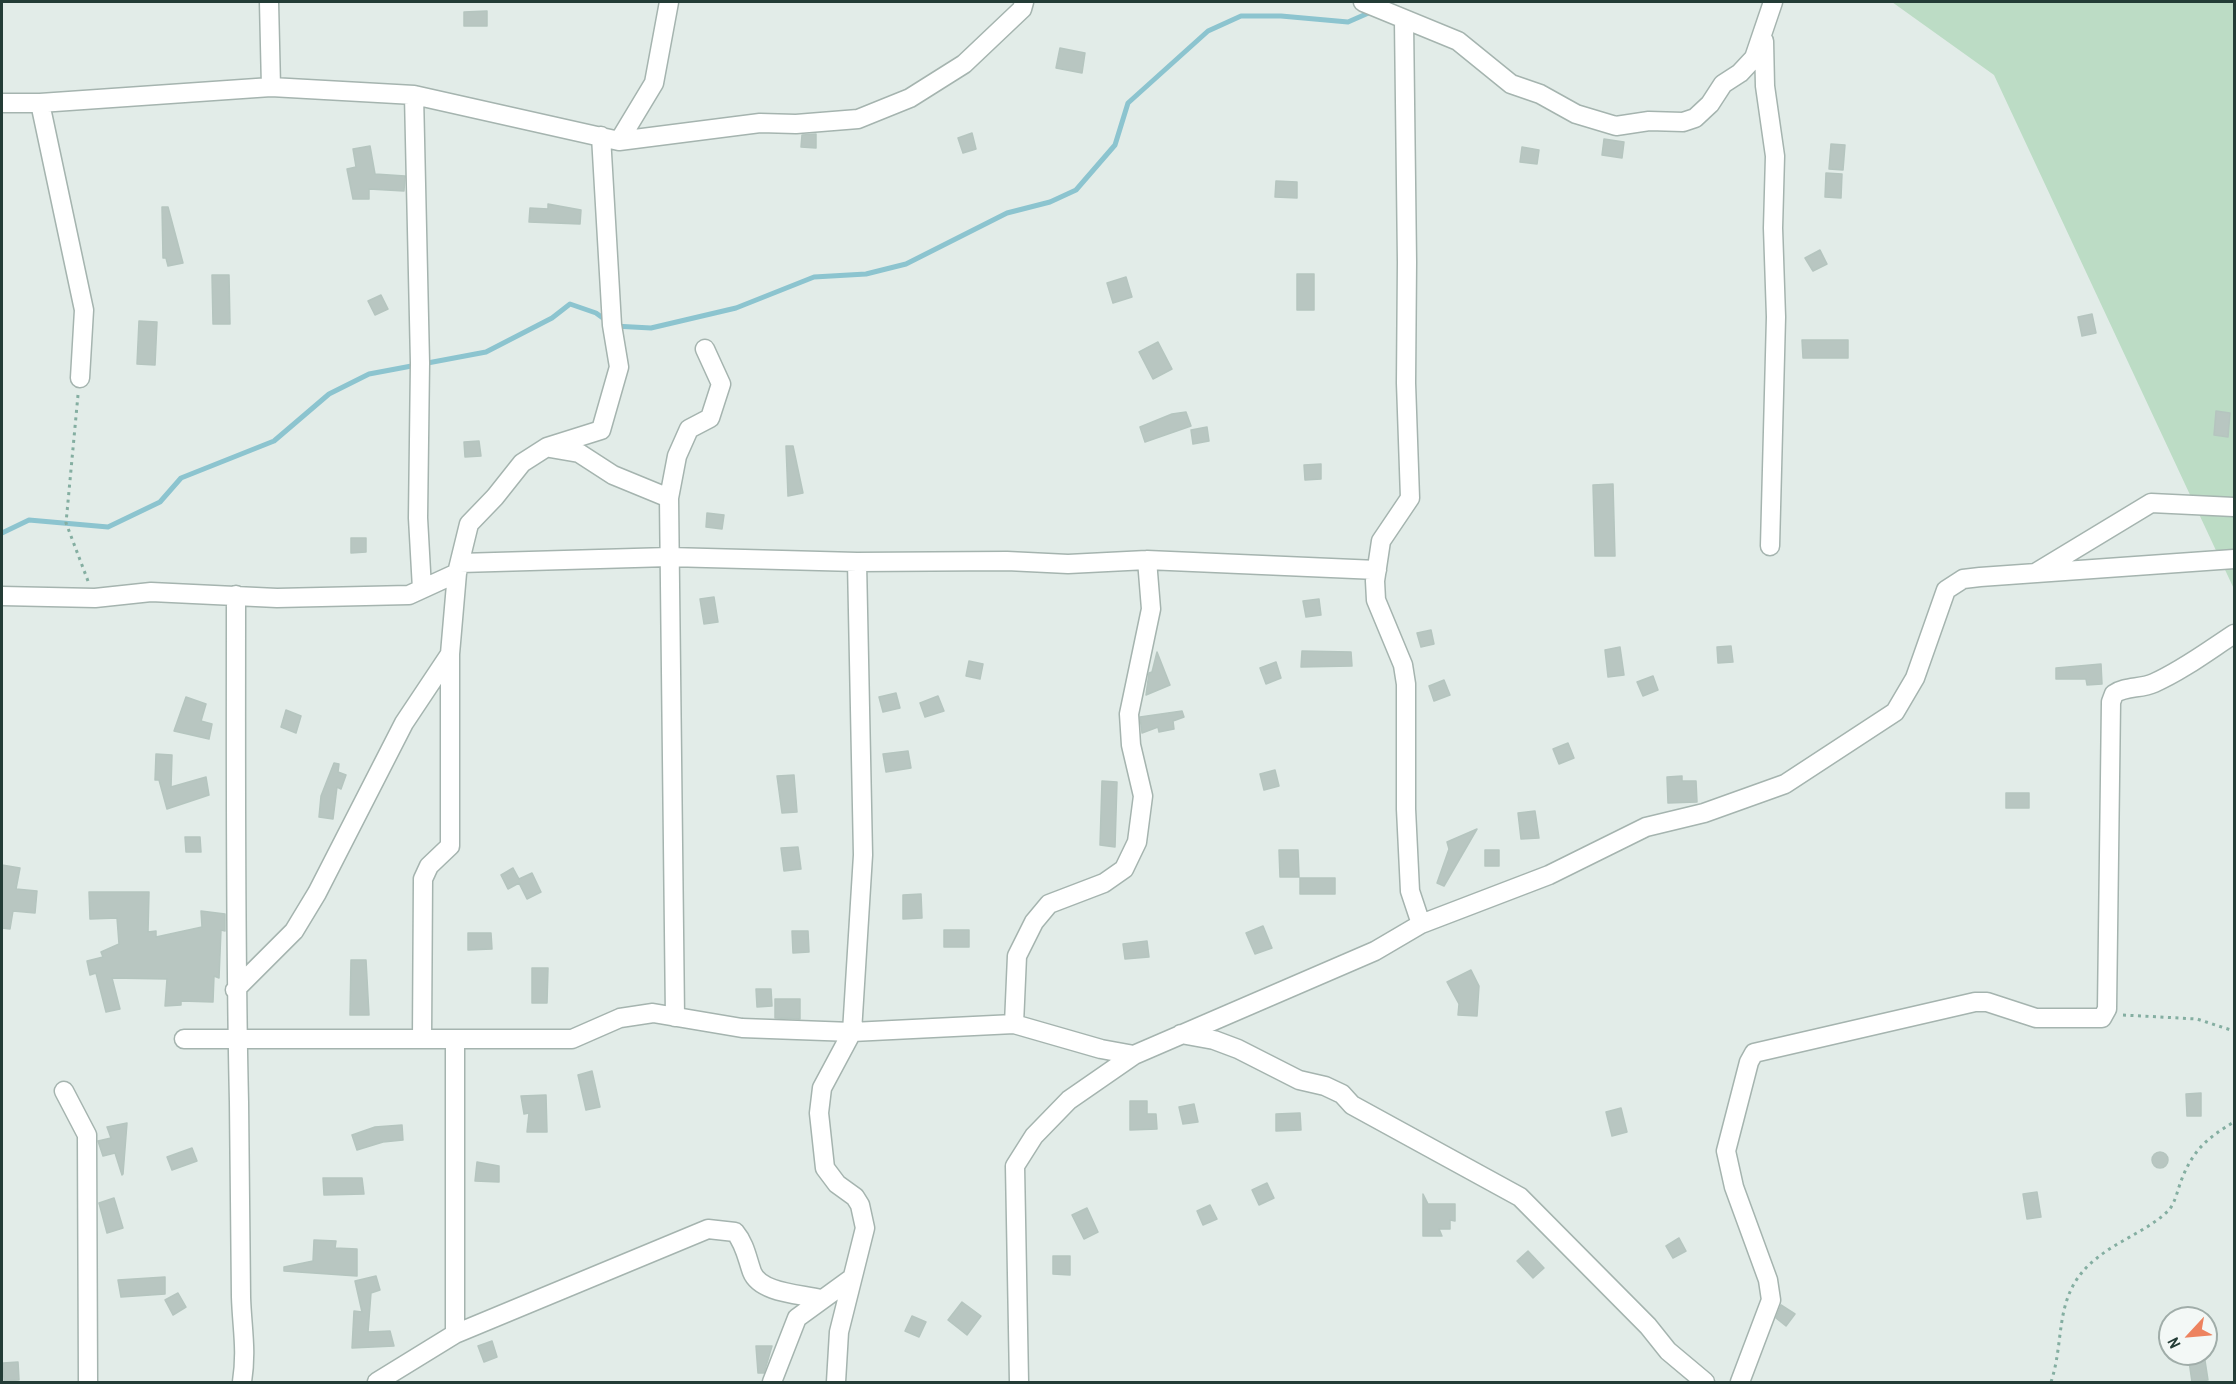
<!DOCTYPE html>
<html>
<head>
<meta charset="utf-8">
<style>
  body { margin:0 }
  #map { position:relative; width:2236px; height:1384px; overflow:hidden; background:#e2ece8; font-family:"Archivo Narrow",sans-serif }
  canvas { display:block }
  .frame { position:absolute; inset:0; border:3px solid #233c36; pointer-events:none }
  .north { position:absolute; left:2158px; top:1306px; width:60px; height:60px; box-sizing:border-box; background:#f3f8f6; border:2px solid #a0ada9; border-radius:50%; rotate:244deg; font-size:16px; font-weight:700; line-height:24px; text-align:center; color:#233c36 }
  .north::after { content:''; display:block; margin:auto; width:21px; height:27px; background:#ed835f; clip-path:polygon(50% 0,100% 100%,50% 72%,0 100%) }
</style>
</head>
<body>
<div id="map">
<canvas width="2236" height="1384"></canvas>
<div class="frame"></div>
<div class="north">N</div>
</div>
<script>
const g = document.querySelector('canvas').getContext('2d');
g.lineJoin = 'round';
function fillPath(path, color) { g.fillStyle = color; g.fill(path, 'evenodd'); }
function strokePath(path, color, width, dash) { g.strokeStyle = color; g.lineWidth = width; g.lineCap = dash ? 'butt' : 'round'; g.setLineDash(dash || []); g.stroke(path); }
const green = new Path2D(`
  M1892 2H2234V589L1994 75Z`);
const stream = new Path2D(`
  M614 326 651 328 736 308 814 277 866 274 906 264 1007 213 1050 202 1076 190 1115 145 1128 103 1208 31 1241 16H1281L1348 22 1373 11
  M2 533 29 520 108 527 160 502 181 478 274 441 329 394 369 374 486 352 552 318 570 304 596 313 607 321`);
const building = new Path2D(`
  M487 11V26H464V12Z
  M1060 48 1085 53 1082 73 1056 68Z
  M972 133 976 149 963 153 958 138Z
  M816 134V148L801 147 802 135Z
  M1604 139 1624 142 1622 158 1602 155Z
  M1831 144 1845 145 1843 170 1829 169Z
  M370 146 375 174 405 176 404 191 369 189V199H353L347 169 356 167 353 149Z
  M1522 147 1539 150 1537 164 1520 162Z
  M1826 173 1842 174 1841 198 1825 197Z
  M1276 181 1297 182V198L1275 197Z
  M548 204 581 210 580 224 529 222 530 208 548 209Z
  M162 207H168L183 263 168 266 166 258H163Z
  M1820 250 1827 264 1813 271 1805 258Z
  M1297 274H1314V310H1297Z
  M212 275H229L230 324H213Z
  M1126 277 1132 297 1113 303 1107 283Z
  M381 295 388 309 375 315 368 301Z
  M2092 314 2096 333 2082 336 2078 317Z
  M139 321 157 322 155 365 137 364Z
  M1802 340H1848V358H1803Z
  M1158 342 1172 369 1153 379 1139 352Z
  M2216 411 2230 413 2228 437 2214 435Z
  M1186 412 1191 426 1145 442 1140 427 1172 414Z
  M1207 427 1209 441 1193 444 1191 430Z
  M479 441 481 456 465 457 464 442Z
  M786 446H793L803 493 788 496Z
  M1321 464V479L1305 480 1304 465Z
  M1613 484 1615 556H1595L1593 485Z
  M707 513 724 515 722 529 706 527Z
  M351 538H366V552L351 553Z
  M714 597 718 622 704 624 700 599Z
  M1319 599 1321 615 1306 617 1303 601Z
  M1431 630 1434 644 1421 647 1417 633Z
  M1731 646 1733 662 1718 663 1717 647Z
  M1620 647 1624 675 1608 677 1605 650Z
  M1302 651 1351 652 1352 666 1301 667Z
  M1157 652 1170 685 1146 695 1149 673 1152 672Z
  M969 661 983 664 980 679 966 676Z
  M1276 662 1281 678 1266 684 1260 668Z
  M2101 664 2102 684 2087 685 2086 679H2056V668Z
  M1653 676 1658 690 1643 696 1637 682Z
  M1444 680 1450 695 1434 701 1429 686Z
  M896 693 900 708 883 712 879 697Z
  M938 696 944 711 925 717 920 703Z
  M186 697 206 704 201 721 212 724 209 739 174 731Z
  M286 710 301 716 296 733 281 727Z
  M1182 711 1184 717 1173 721 1174 729 1159 732 1158 727 1142 733 1140 717Z
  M1568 743 1574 758 1559 764 1553 749Z
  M908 751 911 768 886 772 883 754Z
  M156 754 172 755 171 787 206 777 209 795 167 809 159 780H155Z
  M334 763 339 764 338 772 346 775 341 789 337 787 333 819 319 817 321 796Z
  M1275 770 1279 786 1264 790 1260 774Z
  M794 775 797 812 782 813 777 776Z
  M1682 776V781H1696L1697 802 1668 803 1667 777Z
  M1102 781 1117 782 1115 847 1100 845Z
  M2006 793H2029V808H2006Z
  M1535 811 1539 838 1521 839 1518 813Z
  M1477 829 1444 886 1437 883 1449 849 1447 842Z
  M185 837H200L201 852H186Z
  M798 847 801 869 784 871 781 848Z
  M1279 850H1298L1299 877H1280Z
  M1485 850H1499V866H1485Z
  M2 865 20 868 16 889 37 891 35 913 13 911 10 929 2 928Z
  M513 868 519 879 532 873 541 892 527 899 519 883 508 889 501 875Z
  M1300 878H1335V894H1300Z
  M89 892H149L148 932 156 931V937L202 927 201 911 225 914V931L221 930 219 978 214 976 213 1002 181 1001V1005L165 1006 167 979 112 978 120 1009 106 1012 96 973 90 975 87 961 103 957 101 952 119 944 117 918 90 919Z
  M921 894 922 918 903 919V895Z
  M1263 926 1272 948 1255 954 1246 933Z
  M944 930H969V947H944Z
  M792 931H808L809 952 793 953Z
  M468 933H491L492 949 468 950Z
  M1147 941 1149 957 1125 959 1123 944Z
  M351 960H366L369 1015H350Z
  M532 968H548L547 1003H532Z
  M1471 970 1479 986 1477 1016 1458 1015 1459 1004 1447 982Z
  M756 989H771L772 1006 757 1007Z
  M775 999H800V1019L775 1018Z
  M592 1071 600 1107 586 1110 578 1075Z
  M2201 1093V1116H2187L2186 1094Z
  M546 1095 547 1132H527L529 1113 524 1114 521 1096Z
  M1130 1101H1147V1114H1156L1157 1129 1130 1130Z
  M1194 1104 1198 1122 1183 1124 1179 1107Z
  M1621 1108 1627 1132 1612 1136 1606 1112Z
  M1300 1113 1301 1130 1276 1131V1114Z
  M127 1123 123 1174 122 1175 115 1153 103 1156 98 1141 111 1138 107 1127Z
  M402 1125 403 1140 383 1142 357 1150 352 1135 375 1127Z
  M192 1148 197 1161 172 1170 167 1157Z
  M2152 1160a8 8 0 1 1 16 0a8 8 0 1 1-16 0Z
  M477 1162 499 1166V1182L475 1181Z
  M323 1178H362L364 1194 324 1195Z
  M1267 1183 1274 1198 1259 1205 1252 1190Z
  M2037 1192 2041 1217 2027 1219 2023 1194Z
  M1423 1194 1428 1204H1455V1221L1450 1220V1229H1439L1442 1236H1423Z
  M114 1198 123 1228 107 1233 99 1203Z
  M1210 1205 1217 1219 1203 1225 1197 1211Z
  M1087 1208 1098 1232 1084 1239 1072 1215Z
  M1679 1238 1686 1251 1673 1258 1666 1246Z
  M314 1240 336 1241 335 1248 357 1249V1276L284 1271V1267L313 1261Z
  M1528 1251 1544 1268 1533 1278 1517 1261Z
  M1053 1256H1070V1275L1053 1274Z
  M376 1276 380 1290 371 1293 368 1332 390 1331 394 1346 352 1348 354 1311 362 1312 355 1281Z
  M165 1277V1294L121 1297 118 1280Z
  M178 1293 186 1307 173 1315 165 1300Z
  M962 1302 981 1316 967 1335 948 1320Z
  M1781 1305 1795 1314 1786 1326 1776 1318Z
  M912 1316 926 1322 919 1337 905 1331Z
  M492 1341 497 1357 484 1362 478 1346Z
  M756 1346H772L764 1373H758Z
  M2188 1354H2204L2208 1380 2192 1382Z
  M18 1362 19 1380 4 1381 3 1363Z`);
const path = new Path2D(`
  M78 395 66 523 88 581
  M2123 1015 2197 1019 2234 1031
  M2051 1382C2066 1337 2052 1293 2097 1258 2119 1240 2149 1230 2169 1210 2175 1203 2178 1189 2181 1181 2193 1150 2207 1138 2234 1122`);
const minor = new Path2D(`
  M269 2 271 87
  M1363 2 1458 41 1511 84 1540 94 1576 114 1616 126 1649 121 1683 122 1695 118 1710 104 1723 84 1740 73 1754 58 1773 2
  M1404 21 1407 262 1406 383 1410 498 1381 541 1375 581 1376 600 1403 665 1406 684V809L1410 891 1421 924
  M1764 41 1765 86 1775 156 1773 228 1776 317 1770 546
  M414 95 420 363 418 518 422 589
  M2 103H40L271 87 414 95 619 141 760 123 796 124 858 119 910 98 964 64 1022 9 1024 2
  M40 103 84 310 80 378
  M619 141 654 83 669 2
  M550 448 579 453 613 475 669 498
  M460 563 669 557 857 562 1007 561 1068 564 1147 560 1377 570
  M2037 572 2151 503 2234 507
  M236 595C236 764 235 933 239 1102 240 1167 240 1232 241 1297 242 1328 247 1350 242 1382
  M2 596 95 598 151 592 277 598 409 595 457 573
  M235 990 294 931 317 893 404 723 450 654
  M675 1017 669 498 677 456 689 429 710 418 721 384 705 349
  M1014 1024 1017 956 1034 922 1049 904 1104 883 1124 869 1137 842 1143 796 1131 745 1129 714 1151 609 1147 560
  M1181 1034 1214 1040 1238 1049 1299 1080 1325 1086 1342 1094 1352 1105 1520 1197 1648 1326 1668 1351 1705 1382
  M184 1039H572L620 1018 653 1013 742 1028 852 1032 1014 1024 1101 1049 1134 1055
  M422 1039 423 879 429 866 450 846V654L457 573 469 524 495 497 522 463 547 447 601 430 619 367 612 325 601 136
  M455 1039V1334
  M64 1091 87 1135 88 1382
  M377 1382 455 1334 708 1229 735 1232C745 1244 747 1258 752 1272 760 1293 800 1294 820 1299
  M772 1382 797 1318 852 1278
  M836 1382 839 1332 865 1228 860 1205 855 1197 837 1184 825 1168 819 1113 822 1088 852 1032 863 855 857 562
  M1019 1382 1015 1166 1034 1136 1069 1100 1134 1055 1375 951 1421 924 1549 875 1646 827 1704 813 1785 784 1895 712 1915 678 1946 590 1963 579 1980 577 2234 559
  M1740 1382 1771 1300 1768 1280 1734 1187 1726 1151 1749 1062 1754 1053 1975 1002H1987L2036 1018H2102L2107 1009 2111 702 2114 694C2125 686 2141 689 2154 683 2183 670 2208 651 2234 634`);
fillPath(green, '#bcdcc5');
strokePath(stream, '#8cc4cf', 5);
fillPath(building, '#b8c6c1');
strokePath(building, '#b5c5bf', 1.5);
strokePath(minor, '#a5b4af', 21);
strokePath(path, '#84aea1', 3, [3, 4.5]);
strokePath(minor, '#fff', 18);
</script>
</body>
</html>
